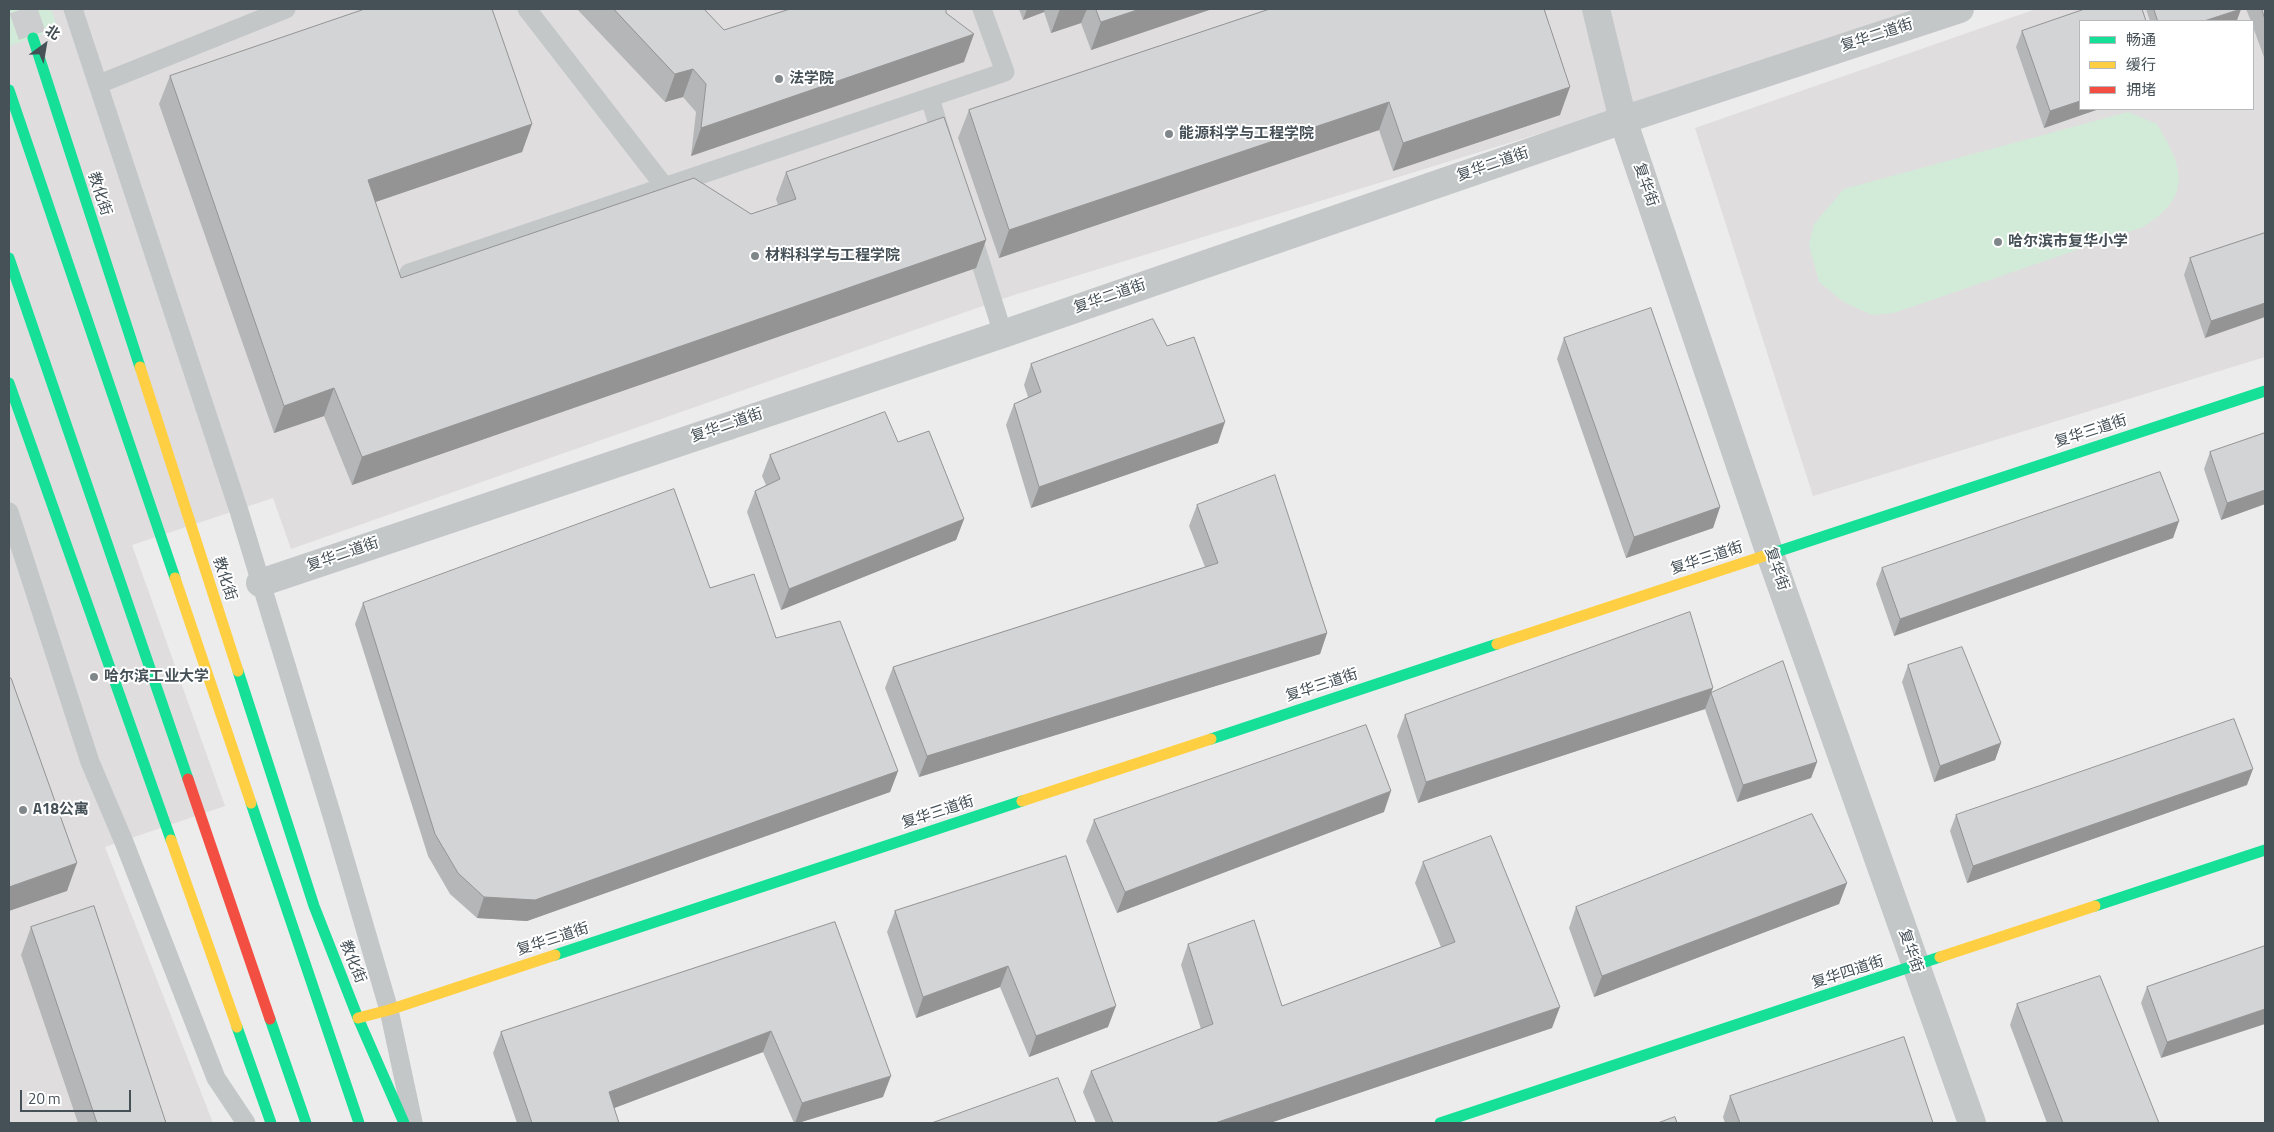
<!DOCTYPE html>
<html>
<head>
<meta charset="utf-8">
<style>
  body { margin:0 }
  #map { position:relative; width:2274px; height:1132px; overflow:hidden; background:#edecec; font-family:"Titillium Web","Noto Sans SC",sans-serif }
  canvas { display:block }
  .frame { position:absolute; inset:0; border:10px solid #455057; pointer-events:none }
  .legend { position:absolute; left:2079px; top:20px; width:175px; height:90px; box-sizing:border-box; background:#fff; border:1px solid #b5b9bc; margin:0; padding:6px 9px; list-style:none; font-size:15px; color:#455057 }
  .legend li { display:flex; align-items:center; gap:10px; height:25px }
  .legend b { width:25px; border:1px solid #b5b9bc }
  .north { position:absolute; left:20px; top:20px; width:50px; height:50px; -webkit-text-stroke:4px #fff; paint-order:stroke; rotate:32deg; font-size:14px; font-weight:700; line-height:20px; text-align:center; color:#455057 }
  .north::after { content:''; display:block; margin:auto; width:18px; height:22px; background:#455057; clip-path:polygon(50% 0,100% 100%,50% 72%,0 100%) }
  .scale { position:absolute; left:20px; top:1090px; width:111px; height:22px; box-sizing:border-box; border:2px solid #455057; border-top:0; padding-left:6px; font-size:15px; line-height:18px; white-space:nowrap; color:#455057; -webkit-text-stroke:4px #fff; paint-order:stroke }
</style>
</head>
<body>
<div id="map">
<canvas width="2274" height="1132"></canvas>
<div class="frame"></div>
<ul class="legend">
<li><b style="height:6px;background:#16e098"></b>畅通</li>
<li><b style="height:6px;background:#ffcf43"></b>缓行</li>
<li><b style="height:6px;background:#f24e42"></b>拥堵</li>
</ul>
<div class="north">北</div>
<div class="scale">20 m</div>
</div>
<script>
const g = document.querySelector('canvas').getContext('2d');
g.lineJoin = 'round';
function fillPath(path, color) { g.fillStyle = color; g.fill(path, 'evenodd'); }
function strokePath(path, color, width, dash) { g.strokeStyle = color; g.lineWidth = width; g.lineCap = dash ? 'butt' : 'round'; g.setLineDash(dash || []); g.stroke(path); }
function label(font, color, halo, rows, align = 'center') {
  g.font = font + ' "Titillium Web","Noto Sans SC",sans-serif'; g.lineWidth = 4; g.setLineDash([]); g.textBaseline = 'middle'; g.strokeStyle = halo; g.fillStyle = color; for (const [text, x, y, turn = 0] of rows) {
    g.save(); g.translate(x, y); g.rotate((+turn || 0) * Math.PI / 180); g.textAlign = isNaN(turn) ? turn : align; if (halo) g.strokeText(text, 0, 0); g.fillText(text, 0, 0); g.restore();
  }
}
const education = new Path2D(`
  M9 9H1932L1711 81 1014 295 291 549 273 498 132 545 225 806 105 847 213 1123H9Z
  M2036 9H2265V357L1813 496 1695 128ZM2080 21H2253V109H2080Z`);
const green = new Path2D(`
  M9 9H51L58 29 9 46Z
  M2128 112 2157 124C2173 152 2193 183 2164 211 2158 217 2150 222 2143 227L1894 313 1872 315 1844 302 1819 282 1809 245 1814 224 1844 189Z`);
const highwayTunnel = new Path2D(`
  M23 9 33 38`);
const lane = new Path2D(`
  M73 9 239 511 333 819 389 1010 413 1122
  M527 9 665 187
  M99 84 286 9
  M930 98 944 144
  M972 235 1003 334
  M409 273 1005 72 982 9
  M9 512 90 762 124 842 216 1078 246 1123`);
const street = new Path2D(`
  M1596 9 1623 120 1770 554 1972 1123
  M260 583 1003 334 1623 120 1960 9`);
const fast = new Path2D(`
  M33 38 140 367
  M9 90 175 578
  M9 258 188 779
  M9 383 171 840
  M1770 554 2265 391
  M238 671 314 906 358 1018 404 1123
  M1211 739 1497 644
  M251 803 359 1123
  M2095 906 2265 850
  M555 955 1022 801
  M270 1019 306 1123
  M237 1027 271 1123
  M1440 1123 1940 957`);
const slow = new Path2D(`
  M140 367 238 671
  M175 578 251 803
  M1497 644 1770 554
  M1022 801 1211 739
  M171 840 237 1027
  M1940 957 2095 906
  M389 1010 555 955
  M358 1018 389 1010`);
const jam = new Path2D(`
  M188 779 270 1019`);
const wall = new Path2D(`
  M577 9H704L724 30 946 13 964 62 691 156 696 112 683 97 665 102Z
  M1019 9H1212L1091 50 1081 23 1051 33 1044 12 1023 20Z
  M1270 9 1560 115 1393 171 1379 130 999 258 958 138 969 110Z
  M2146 9H2241L2237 20 2234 21H2150Z
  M2246 9H2265V60L2253 27V21H2251Z
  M2022 31 2080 109H2099L2044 128 2016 47Z
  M170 76 532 124 522 152 375 202 401 278 751 214 778 205 776 199 786 172 986 240 976 268 352 485 324 416 274 433 159 104Z
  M2265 233 2205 338 2184 275 2190 258Z
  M1564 338 1720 507 1713 528 1626 558 1557 359Z
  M1167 346 1218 443 1031 508 1006 425 1014 404 1028 397 1024 385 1031 364Z
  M2265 433V504L2221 520 2204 469 2210 452Z
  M898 442 964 519 956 540 781 610 747 512 755 491 766 485 762 476 770 455Z
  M1197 505 1327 633 1320 654 919 777 885 688 893 667 1205 567 1189 526Z
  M2179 521 2173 538 1894 636 1876 584 1882 568Z
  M710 588 776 638 898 771 890 792 527 921 477 918 450 894 428 856 355 624 363 603Z
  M1908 665 2001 743 1995 760 1934 782 1902 682Z
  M1711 693 1817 762 1811 778 1737 802 1705 709 1418 803 1397 736 1405 715Z
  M2247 785 1967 883 1950 831 1956 815Z
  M1384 812 1117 913 1086 841 1094 820Z
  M1066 856 1108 1027 1029 1057 1000 987 916 1018 887 932 895 911Z
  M1423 862 1552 1028 1270 1123H1096L1083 1092 1091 1071 1201 1029 1181 965 1188 944 1282 1006 1441 947 1415 883Z
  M1847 883 1839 904 1594 997 1569 928 1576 907Z
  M835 922 883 1097 798 1123H794L763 1052 614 1108 619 1123H517L493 1053 501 1032Z
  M31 927 166 1123H78L21 955Z
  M2265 946 2161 1058 2141 1003 2147 987Z
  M2017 1004 2159 1123H2047L2010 1025Z
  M1730 1096 1933 1123H1725L1723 1117Z`);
const shadedWall = new Path2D(`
  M1027 9H1045L1044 12 1023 20Z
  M1060 9H1087L1081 23 1051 33Z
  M1140 9H1212L1091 50 1101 22Z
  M2241 9 2237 20 2234 21H2204Z
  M974 34 964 62 691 156 701 128Z
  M693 69 683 97 665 102 675 74Z
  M1570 87 1560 115 1393 171 1403 143Z
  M2080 101V109H2099L2044 128 2050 111Z
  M1389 102 1379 130 999 258 1009 230Z
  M532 124 522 152 358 208 368 180Z
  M986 240 976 268 352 485 362 457Z
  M2265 303V317L2205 338 2211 321Z
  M334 388 324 416 274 433 284 406Z
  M1225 422 1218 443 1031 508 1039 487Z
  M2265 490V504L2221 520 2227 503Z
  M1720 507 1713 528 1626 558 1634 537Z
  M964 519 956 540 781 610 789 589Z
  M2179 521 2173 538 1894 636 1900 619Z
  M1327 633 1320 654 919 777 927 756Z
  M1713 688 1705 709 1418 803 1426 782Z
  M2001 743 1995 760 1934 782 1940 766Z
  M1817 762 1811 778 1737 802 1743 785Z
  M2253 769 2247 785 1967 883 1973 866Z
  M898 771 890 792 527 921 477 918 484 897Z
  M1391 791 1384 812 1117 913 1125 892Z
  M77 863 67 891 9 911V887Z
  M1847 883 1839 904 1594 997 1602 976Z
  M1008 966 1000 987 916 1018 923 997Z
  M1116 1006 1108 1027 1029 1057 1036 1036Z
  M1560 1007 1552 1028 1270 1123H1215Z
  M2265 1009V1024L2161 1058 2167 1042Z
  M771 1031 763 1052 601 1113 609 1092Z
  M891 1076 883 1097 798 1123H795L802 1103Z`);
const building = new Path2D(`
  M365 9H492L532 124 368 180 401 278 694 178 751 214 796 199 786 172 944 117 986 240 362 457 334 388 284 406 170 76Z
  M614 9H704L724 30 790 9H946V13L974 34 701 128 706 84 693 69 675 74Z
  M1096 9H1140L1101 22Z
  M1270 9H1544L1570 87 1403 143 1389 102 1009 230 969 110Z
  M2085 9H2142L2146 21H2080V101L2050 111 2022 31Z
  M2154 9H2241L2204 21H2158Z
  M2262 9H2265V19Z
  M2265 233V303L2211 321 2190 258Z
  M1651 308 1720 507 1634 537 1564 338Z
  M1153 319 1167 346 1194 337 1225 422 1039 487 1014 404 1041 392 1031 364Z
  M885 412 898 442 929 431 964 519 789 589 755 491 780 479 770 455Z
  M2265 433V490L2227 503 2210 452Z
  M2160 472 2179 521 1900 619 1882 568Z
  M1275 475 1327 633 927 756 893 667 1218 563 1197 505Z
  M674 489 710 588 754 574 776 638 840 621 898 771 535 900 484 897 458 873 435 834 363 603Z
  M1690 612 1713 688 1426 782 1405 715Z
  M1962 647 2001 743 1940 766 1908 665Z
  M1783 661 1817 762 1743 785 1711 693Z
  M9 678H11L77 863 9 887Z
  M2234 719 2253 769 1973 866 1956 815Z
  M1366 725 1391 791 1125 892 1094 820Z
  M1812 814 1847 883 1602 976 1576 907Z
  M1491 836 1560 1007 1215 1123H1113L1091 1071 1213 1024 1188 944 1254 920 1282 1006 1455 942 1423 862Z
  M1066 856 1116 1006 1036 1036 1008 966 923 997 895 911Z
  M94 906 166 1123H97L31 927Z
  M835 922 891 1076 802 1103 771 1031 609 1092 619 1123H532L501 1032Z
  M2265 946V1009L2167 1042 2147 987Z
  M2100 976 2159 1123H2063L2017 1004Z
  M1904 1037 1933 1123H1740L1730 1096Z
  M1058 1078 1076 1123H932Z
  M1675 1117 1677 1123H1658Z`);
const markers = [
  [779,79,5,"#80878b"],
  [1169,134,5,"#80878b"],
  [1998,242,5,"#80878b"],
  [755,256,5,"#80878b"],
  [94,677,5,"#80878b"],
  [23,810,5,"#80878b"]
];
const streetNames = [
  ["复华二道街",1877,36,-18],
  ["复华二道街",1493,165,-19],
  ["复华街",1645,185,71],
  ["教化街",99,194,72],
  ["复华二道街",1110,297,-19],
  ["复华二道街",727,426,-19],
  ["复华三道街",2091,432,-18],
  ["复华二道街",343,555,-19],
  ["复华三道街",1707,559,-18],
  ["复华街",1776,569,71],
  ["教化街",224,579,72],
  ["复华三道街",1322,686,-18],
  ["复华三道街",938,813,-18],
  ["复华三道街",553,940,-18],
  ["复华街",1910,951,71],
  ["教化街",352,962,68],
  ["复华四道街",1848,973,-18]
];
const poiNames = [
  ["法学院",789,79],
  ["能源科学与工程学院",1179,134],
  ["哈尔滨市复华小学",2008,242],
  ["材料科学与工程学院",765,256],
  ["哈尔滨工业大学",104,677],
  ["A18公寓",33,810]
];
fillPath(education, '#dfddde');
fillPath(green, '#d2ebd9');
strokePath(highwayTunnel, '#cbcdce', 28, [28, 14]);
strokePath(lane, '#c3c7c8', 19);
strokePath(street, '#c3c7c8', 28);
strokePath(fast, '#16e098', 11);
strokePath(slow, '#ffcf43', 11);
strokePath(jam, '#f24e42', 11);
fillPath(wall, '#b5b6b7');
fillPath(shadedWall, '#949495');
fillPath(building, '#d3d4d5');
strokePath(building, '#949495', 1);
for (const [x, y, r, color] of markers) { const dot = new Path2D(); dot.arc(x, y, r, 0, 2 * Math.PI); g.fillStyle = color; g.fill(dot); strokePath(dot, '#fff', 2); }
label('15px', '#455057', '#fff', streetNames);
label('bold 15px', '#455057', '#fff', poiNames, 'left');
</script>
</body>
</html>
